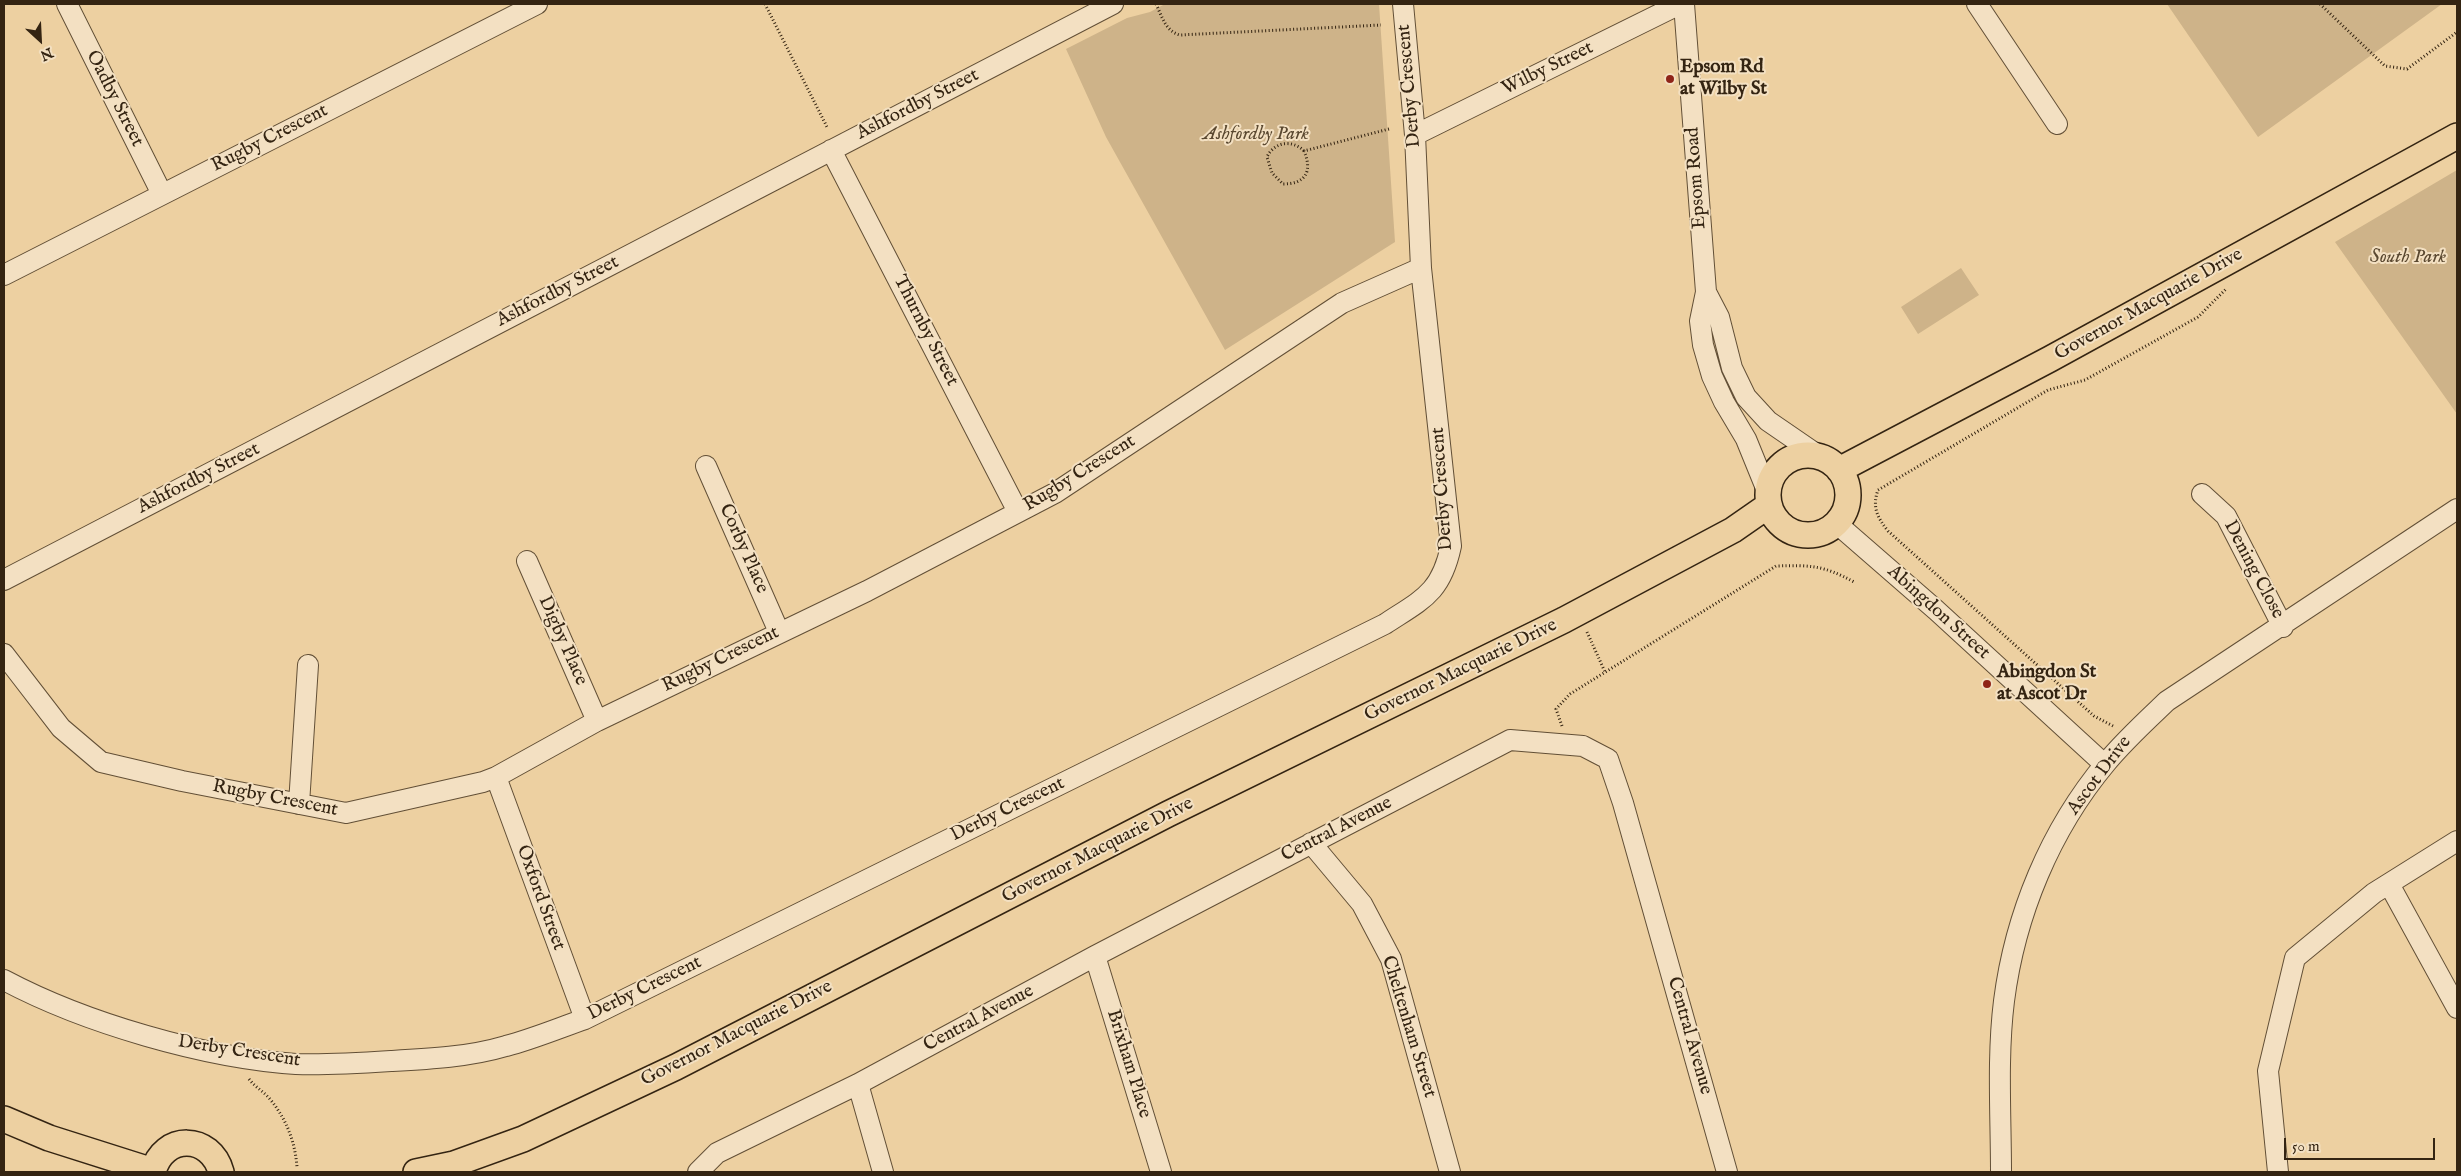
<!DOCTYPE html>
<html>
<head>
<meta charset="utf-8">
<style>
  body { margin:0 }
  #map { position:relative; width:2461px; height:1176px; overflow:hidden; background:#edd0a1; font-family:"IM FELL English",serif }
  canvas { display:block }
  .frame { position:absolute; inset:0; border:5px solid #342412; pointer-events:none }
  .north { position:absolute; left:15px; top:15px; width:50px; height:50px; -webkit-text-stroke:4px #f3e0c2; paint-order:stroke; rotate:155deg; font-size:14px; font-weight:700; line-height:20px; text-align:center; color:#342412 }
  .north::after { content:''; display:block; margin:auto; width:18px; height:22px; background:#342412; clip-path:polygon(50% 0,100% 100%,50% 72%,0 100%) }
  .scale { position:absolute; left:2284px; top:1138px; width:151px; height:22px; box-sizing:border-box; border:2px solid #342412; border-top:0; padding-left:6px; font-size:15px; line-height:18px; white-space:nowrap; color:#342412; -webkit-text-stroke:4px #f3e0c2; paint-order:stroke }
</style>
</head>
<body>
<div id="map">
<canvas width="2461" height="1176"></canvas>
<div class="frame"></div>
<div class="north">N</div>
<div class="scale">50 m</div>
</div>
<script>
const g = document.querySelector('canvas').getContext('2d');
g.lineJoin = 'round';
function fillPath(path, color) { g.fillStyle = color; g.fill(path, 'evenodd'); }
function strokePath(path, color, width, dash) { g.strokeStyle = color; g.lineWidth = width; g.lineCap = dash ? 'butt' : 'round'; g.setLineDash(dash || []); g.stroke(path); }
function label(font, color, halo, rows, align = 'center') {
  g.font = font + ' "IM FELL English",serif'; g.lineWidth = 4; g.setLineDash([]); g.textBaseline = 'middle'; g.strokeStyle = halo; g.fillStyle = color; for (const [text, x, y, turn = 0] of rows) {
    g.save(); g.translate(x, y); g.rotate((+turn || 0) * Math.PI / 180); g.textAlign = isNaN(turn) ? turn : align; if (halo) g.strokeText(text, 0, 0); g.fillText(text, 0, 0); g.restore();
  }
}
const green = new Path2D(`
  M1165 4H1379L1395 242 1225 350 1106 137 1066 49 1127 18 1150 12Z
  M2167 4H2442L2258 137Z
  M2457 170V414L2335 242Z
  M1961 268 1979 295 1918 334 1901 307Z`);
const path = new Path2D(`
  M765 4 828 129
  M1156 4C1162 16 1165 31 1180 35L1381 25
  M2320 4 2385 66 2407 69 2457 32
  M1304 151C1292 139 1274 142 1267 157L1272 173 1283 184C1305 184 1313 172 1304 151L1389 129
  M1587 632 1605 672
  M1562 726 1556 709 1570 694 1776 566C1810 565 1823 565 1854 582
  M2113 726 2094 716 1888 531C1877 517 1872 507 1878 490L2048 390 2085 380 2198 317 2226 289
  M249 1079C255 1087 263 1091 269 1098 286 1118 295 1141 297 1167`);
const minor = new Path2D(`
  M67 4 162 194
  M1684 4 1706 292 1700 321 1703 345 1712 376 1724 402 1746 439 1768 493
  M1977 4 2057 124
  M1415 135 1680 4
  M831 150 1018 512
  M4 275 537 4
  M1706 292 1719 317 1732 368 1746 397 1768 421 1819 456
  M706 466 779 632
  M2202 494 2226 516 2283 627
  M1836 523 1936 610 2104 764
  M527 561 597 721
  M4 580 1113 4
  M4 654 61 728 101 762 182 781 346 813 483 782 496 777 597 721 867 591 1055 493 1342 303 1421 268
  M496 777 585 1019
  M299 804 308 665
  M1311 843 1362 904 1391 959 1450 1172
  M2389 884 2457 1008
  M1095 956 1161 1172
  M4 980C85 1023 205 1058 296 1064 327 1065 360 1063 391 1061 429 1059 469 1057 506 1046 533 1039 559 1028 585 1019L1385 624C1423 599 1441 593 1451 546L1421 268 1415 135 1403 4
  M858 1084 883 1172
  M698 1172 717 1153 858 1084 1095 956 1510 740 1583 746 1608 759 1623 803 1727 1172
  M2001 1172C2001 1116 1997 1057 2004 1001 2015 915 2050 830 2106 763 2124 741 2146 721 2167 701L2457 509
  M2278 1172 2268 1071 2295 958 2374 893 2457 841`);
const major = new Path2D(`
  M1768 495a40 40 0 1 1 80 0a40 40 0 1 1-80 0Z
  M1839 470 2050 359 2457 136
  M4 1119 49 1138 153 1171
  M153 1172C163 1133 211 1134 221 1172
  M416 1172 454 1164 523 1139 676 1067 1168 814 1564 620 1733 530 1769 505`);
const markers = [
  [1670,79,5,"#8f2418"],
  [1987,684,5,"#8f2418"]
];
const poiNames = [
  ["Epsom Rd",1680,68],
  ["at Wilby St",1680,90],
  ["Abingdon St",1997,673],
  ["at Ascot Dr",1997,695]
];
const streetNames = [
  ["Wilby Street",1548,69,-26],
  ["Derby Crescent",1410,86,-95],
  ["Oadby Street",114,99,63],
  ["Ashfordby Street",918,105,-27],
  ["Rugby Crescent",270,139,-27],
  ["Epsom Road",1697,178,-94],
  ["Ashfordby Street",558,292,-27],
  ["Governor Macquarie Drive",2149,305,-29],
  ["Thurnby Street",925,331,63],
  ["Rugby Crescent",1080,474,-32],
  ["Ashfordby Street",199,479,-27],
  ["Derby Crescent",1443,489,-94],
  ["Corby Place",743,549,66],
  ["Dening Close",2253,570,62],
  ["Abingdon Street",1938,613,42],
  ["Digby Place",562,641,66],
  ["Rugby Crescent",721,660,-26],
  ["Governor Macquarie Drive",1461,671,-26],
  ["Ascot Drive",2100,776,-53],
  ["Rugby Crescent",275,799,11],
  ["Derby Crescent",1008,810,-26],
  ["Central Avenue",1337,830,-27],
  ["Governor Macquarie Drive",1098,851,-27],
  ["Oxford Street",540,898,70],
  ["Derby Crescent",645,989,-26],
  ["Central Avenue",979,1019,-28],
  ["Cheltenham Street",1408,1027,73],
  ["Governor Macquarie Drive",737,1034,-27],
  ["Central Avenue",1689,1036,74],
  ["Derby Crescent",239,1052,9],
  ["Brixham Place",1128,1064,73]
];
const parkNames = [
  ["Ashfordby Park",1256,135],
  ["South Park",2408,258]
];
fillPath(green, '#ceb389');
strokePath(minor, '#624f36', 22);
strokePath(major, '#342412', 28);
strokePath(path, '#342412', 3, [1, 2.5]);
strokePath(minor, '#f3e0c2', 20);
strokePath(major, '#edd0a1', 25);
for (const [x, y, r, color] of markers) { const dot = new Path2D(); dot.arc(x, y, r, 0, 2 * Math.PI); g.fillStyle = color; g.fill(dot); strokePath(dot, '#f3e0c2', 2); }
label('bold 19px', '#342412', '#f3e0c2', poiNames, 'left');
label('19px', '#342412', '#f3e0c2', streetNames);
label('italic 19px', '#5a4830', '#f3e0c2', parkNames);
</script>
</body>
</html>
